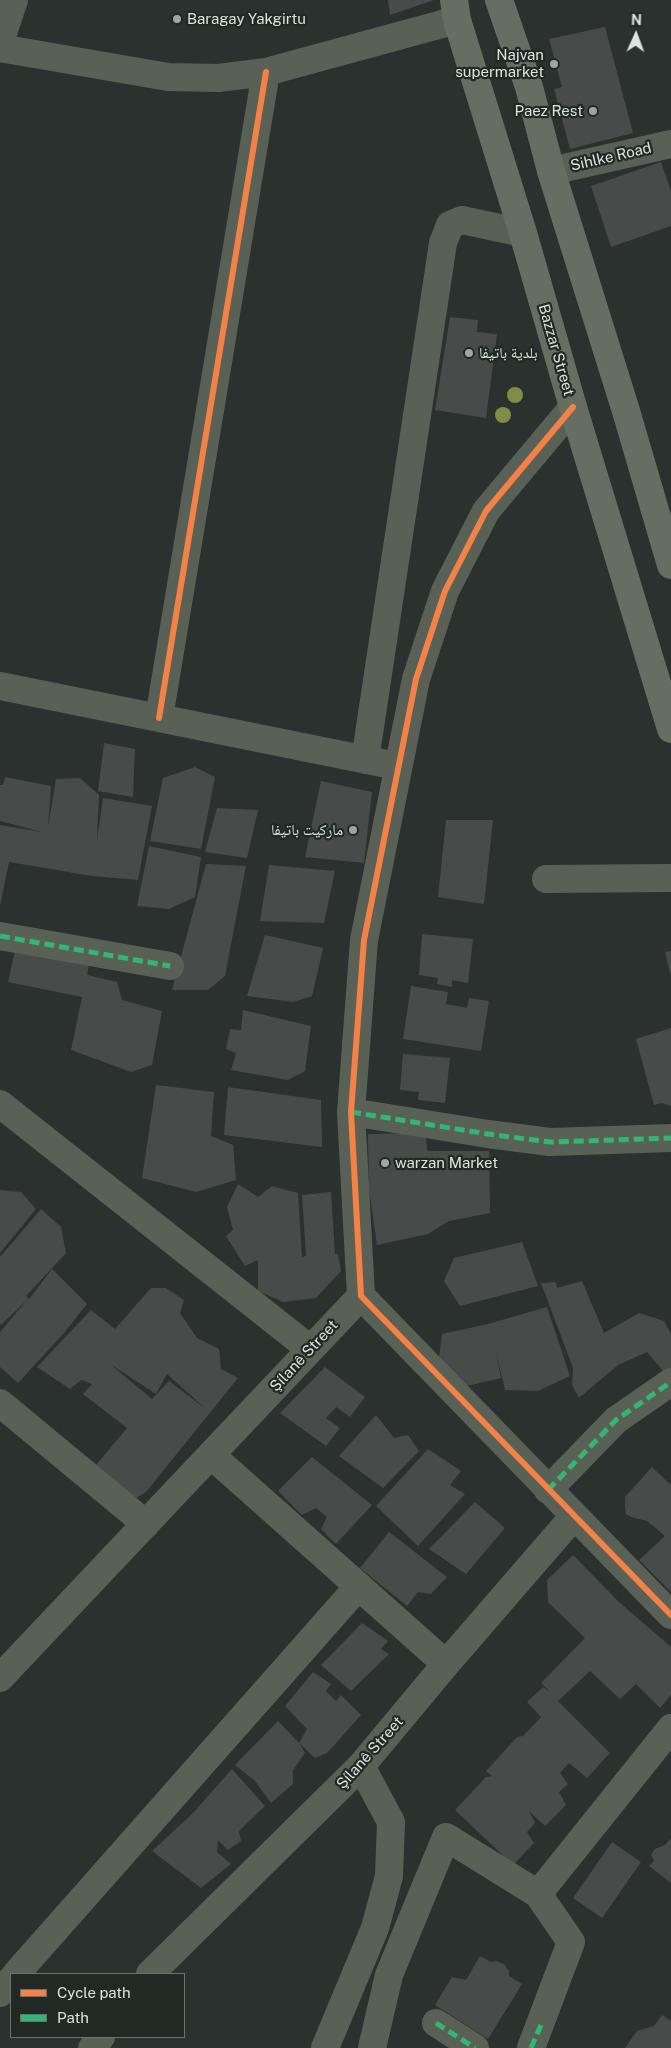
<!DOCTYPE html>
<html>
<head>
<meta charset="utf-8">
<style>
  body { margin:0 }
  #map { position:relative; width:671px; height:2048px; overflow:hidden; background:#2b312e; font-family:"Public Sans",sans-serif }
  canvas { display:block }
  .legend { position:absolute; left:10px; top:1973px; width:175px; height:65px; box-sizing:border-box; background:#202923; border:1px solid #6c736e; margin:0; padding:6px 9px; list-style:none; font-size:15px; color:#dde3df }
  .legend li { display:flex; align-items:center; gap:10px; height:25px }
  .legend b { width:25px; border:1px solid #6c736e }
  .north { position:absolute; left:611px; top:10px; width:50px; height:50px; -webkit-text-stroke:4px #202923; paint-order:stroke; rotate:2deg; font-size:14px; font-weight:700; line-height:20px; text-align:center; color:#dde3df }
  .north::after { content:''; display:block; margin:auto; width:18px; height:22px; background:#dde3df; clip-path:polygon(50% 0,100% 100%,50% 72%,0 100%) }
</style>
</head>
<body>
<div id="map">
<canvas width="671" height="2048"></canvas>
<ul class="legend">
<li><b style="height:6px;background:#f48246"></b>Cycle path</li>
<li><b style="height:6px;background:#33b770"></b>Path</li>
</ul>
<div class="north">N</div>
</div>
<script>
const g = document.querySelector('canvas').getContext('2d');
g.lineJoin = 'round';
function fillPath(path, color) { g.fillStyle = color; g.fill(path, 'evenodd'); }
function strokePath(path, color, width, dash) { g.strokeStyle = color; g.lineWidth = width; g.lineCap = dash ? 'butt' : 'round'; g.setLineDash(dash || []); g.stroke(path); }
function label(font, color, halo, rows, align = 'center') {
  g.font = font + ' "Public Sans","Noto Naskh Arabic",sans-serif'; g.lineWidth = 4.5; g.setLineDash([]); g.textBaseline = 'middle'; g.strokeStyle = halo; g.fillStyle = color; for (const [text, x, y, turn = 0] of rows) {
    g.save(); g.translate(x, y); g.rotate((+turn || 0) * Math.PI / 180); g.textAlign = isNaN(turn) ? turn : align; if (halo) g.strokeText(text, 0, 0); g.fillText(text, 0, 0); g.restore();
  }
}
const building = new Path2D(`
  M388 0H434L390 15Z
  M605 27 633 133 570 149 554 89 562 87 549 39Z
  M661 162 671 191V226L611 247 591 186Z
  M450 317 478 320 477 332 497 334 486 418 435 410Z
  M104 743 135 749 133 797 98 791Z
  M195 767 215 777 201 849 150 841 163 778Z
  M5 777 51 786 48 827 56 779 80 778 99 795 97 840 103 798 152 806 138 880 92 876 9 862 0 906V825L42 832 0 821V785H3Z
  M321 781 372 792 364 863 305 857Z
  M217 808 258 810 247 858 205 852Z
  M446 820H493L484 904 438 897Z
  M149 846 201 857 195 897 169 909 137 906Z
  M206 864 246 866 225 976 208 990H172Z
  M269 865 335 871 324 923 260 921Z
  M422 934 473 939 468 983 452 980V987L437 984 438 978 419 975Z
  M265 935 323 948 312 996 293 1002 247 996Z
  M16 946 90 959 87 975 117 982 122 1000 162 1011 152 1065 131 1072 71 1050 82 997 8 982Z
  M671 951V973H670L665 952Z
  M411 986 448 992 446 1004 467 1008 469 998 489 1001 481 1051 403 1039Z
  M243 1010 311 1026 305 1071 288 1080 231 1070 236 1053 226 1049 230 1029 241 1030Z
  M671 1028V1106L662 1103 654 1105 636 1039Z
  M403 1054 450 1058 445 1103 418 1100 419 1092 400 1090Z
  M156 1085 214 1092 211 1136 233 1145 236 1180 196 1192 142 1178Z
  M228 1087 321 1100 322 1147 224 1135Z
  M426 1133 427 1151H489L490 1213 449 1221 428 1234 377 1245 369 1189 368 1134Z
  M238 1184 258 1197 272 1186 298 1193 302 1257 306 1256 302 1195 331 1192 335 1254H338L341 1271 316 1298 283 1302 258 1291V1260L245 1266 226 1236 233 1230 227 1207Z
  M0 1190 21 1192 36 1209 0 1253Z
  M41 1209 61 1227 66 1253 26 1296 29 1299 52 1269 87 1304 64 1333 18 1383 0 1367V1332L27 1300 1 1325 0 1324V1257Z
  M522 1242 538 1286 460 1306 444 1281 454 1258Z
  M582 1281 604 1333 639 1313 664 1321 671 1334V1368L664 1372 647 1352 618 1365 579 1398 572 1385 573 1368 541 1283 556 1282 557 1288Z
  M151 1288H166L184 1300 180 1313 197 1338 219 1349 221 1369 238 1378 146 1492 130 1502 91 1471 127 1428 83 1394 92 1384 81 1380 70 1389 37 1367 91 1310 115 1329ZM110 1364 156 1394 167 1374 206 1409 169 1381 152 1399Z
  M547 1307 570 1376 538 1391 505 1390 496 1352 501 1378 463 1387 439 1357 442 1334 488 1324Z
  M325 1367 365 1397 350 1417 336 1407 326 1418 340 1428 326 1446 280 1413Z
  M376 1415 394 1438 408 1435 419 1451 383 1488 339 1456Z
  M428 1449 461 1471 450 1485 465 1494 418 1546 376 1506Z
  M312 1457 372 1505 336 1544 321 1529 327 1517 316 1508 302 1515 278 1491Z
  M652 1467 671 1485V1592L639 1560 665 1536 647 1521 631 1517 626 1514 625 1506V1497Z
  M475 1502 505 1528 466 1574 429 1549Z
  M389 1532 447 1577 431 1594 418 1592 407 1606 360 1568Z
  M573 1555 619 1602 671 1647V1695L660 1708 636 1684 620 1699 590 1671 558 1701 610 1753 587 1778 569 1763 560 1773 568 1784 559 1792 566 1805 545 1826 529 1811 535 1823 527 1832 534 1843 513 1865 455 1810 486 1777 492 1776 486 1771 517 1737 523 1736 541 1717 527 1702 543 1687 550 1692 541 1683 585 1638 548 1602 547 1580Z
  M362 1623 388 1641 381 1649 389 1654 351 1691 321 1665Z
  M313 1672 331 1684 326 1691 336 1701 341 1695 361 1715 327 1753 315 1758 299 1743 307 1729 285 1706Z
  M278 1721 299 1743 305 1753 293 1770V1784L271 1803 255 1781 235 1765Z
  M232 1769 265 1806 239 1831 241 1841 228 1850 218 1840 217 1852 231 1864 201 1888 152 1851 192 1814Z
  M670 1839 671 1840V1883L649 1866 654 1861 651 1855 655 1849 665 1845Z
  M612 1842 641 1862 602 1918 573 1898Z
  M480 1956 491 1962 496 1961 504 1964 509 1971V1976L522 1984 488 2039 435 2005 452 1977 466 1980Z
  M662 2015 671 2021V2048H625L637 2031 654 2026Z`);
const minor = new Path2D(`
  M0 42 14 0
  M0 48 168 77 218 78 266 72 457 20
  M551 171 671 144
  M573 407 486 511 445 591 416 679 364 940 351 1112 361 1296 671 1615
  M0 686 382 763
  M159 718 266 72
  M365 760 443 243 450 225 462 220 523 233
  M546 879 671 878
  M0 936 170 966
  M0 1104 310 1349
  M351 1112 488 1134 550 1142 671 1138
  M0 1403 146 1524
  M211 1455 446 1664
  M548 1490 616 1420 671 1382
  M0 1678 361 1296
  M16 1974 358 1587
  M150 1974 361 1766 446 1664 574 1516
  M0 1993 11 1980
  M436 2023 475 2048
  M92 2048 101 2037
  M325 2048 375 1928 389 1876 391 1822 361 1766
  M372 2048 389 1975 446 1837 538 1894
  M531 2048 571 1942 538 1894 671 1728`);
const highway = new Path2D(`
  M454 0 457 20 523 233 573 407 671 729
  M499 0 529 87 551 171 626 411 671 565`);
const quiet = new Path2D(`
  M0 936 170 966
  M351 1112 488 1134 550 1142 671 1138
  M548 1490 616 1420 671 1382
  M436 2023 475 2048
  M531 2048 541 2025`);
const cycleway = new Path2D(`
  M573 407 486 511 445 591 416 679 364 940 351 1112 361 1296 671 1615
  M159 718 266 72`);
const trees = [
  [515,395],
  [503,415]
];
const markers = [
  [177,19,5,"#9fa5a1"],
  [554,64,5,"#9fa5a1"],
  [593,111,5,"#9fa5a1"],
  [469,353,5,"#9fa5a1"],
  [353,830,5,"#9fa5a1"],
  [385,1163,5,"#9fa5a1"]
];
const poiNames = [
  ["Baragay Yakgirtu",187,19],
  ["Najvan",544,55,"right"],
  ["supermarket",544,72,"right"],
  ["Paez Rest",583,111,"right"],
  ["بلدية باتيفا",479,353],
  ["ماركيت باتيفا",343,830,"right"],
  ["warzan Market",395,1163]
];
const streetNames = [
  ["Sihlke Road",611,157,-13],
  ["Bazzar Street",556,350,74],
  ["Şílanê Street",304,1356,-47],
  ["Şílanê Street",370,1753,-48]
];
fillPath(building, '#474c4a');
strokePath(minor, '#596156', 28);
strokePath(highway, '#646f62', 28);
strokePath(quiet, '#33b770', 5, [10, 5]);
strokePath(cycleway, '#f48246', 6);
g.fillStyle = '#808d44';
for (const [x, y] of trees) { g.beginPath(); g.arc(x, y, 8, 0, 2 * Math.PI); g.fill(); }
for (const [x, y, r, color] of markers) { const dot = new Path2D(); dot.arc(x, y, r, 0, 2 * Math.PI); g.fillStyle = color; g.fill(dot); strokePath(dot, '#202923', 2); }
label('15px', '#dde3df', '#202923', poiNames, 'left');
label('15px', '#dde3df', '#202923', streetNames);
</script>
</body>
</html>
